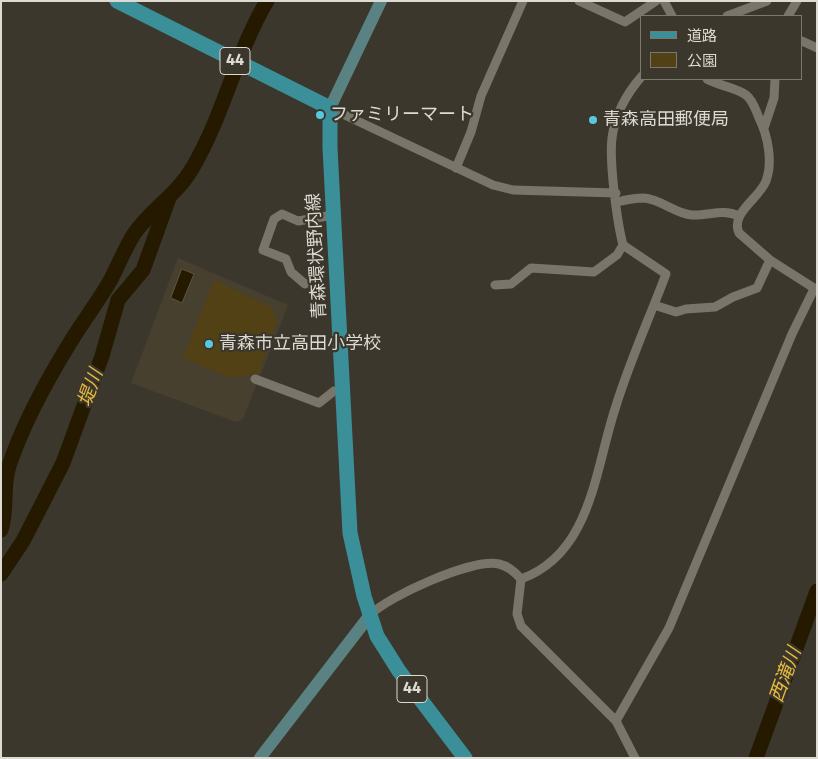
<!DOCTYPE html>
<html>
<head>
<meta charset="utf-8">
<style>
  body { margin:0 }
  #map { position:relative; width:818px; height:759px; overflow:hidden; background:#3b372c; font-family:"Fira Sans","Noto Sans JP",sans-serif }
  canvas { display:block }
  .frame { position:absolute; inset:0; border:2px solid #dcdad3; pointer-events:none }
  .legend { position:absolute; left:640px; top:15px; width:162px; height:65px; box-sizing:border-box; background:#3b372c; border:1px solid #7b786f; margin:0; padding:6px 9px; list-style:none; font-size:15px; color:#dcdad3 }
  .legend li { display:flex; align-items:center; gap:10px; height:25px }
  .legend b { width:25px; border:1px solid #7b786f }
</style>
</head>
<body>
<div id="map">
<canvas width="818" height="759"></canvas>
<div class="frame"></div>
<ul class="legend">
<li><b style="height:6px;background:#3a8f99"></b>道路</li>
<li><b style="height:14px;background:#524115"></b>公園</li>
</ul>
</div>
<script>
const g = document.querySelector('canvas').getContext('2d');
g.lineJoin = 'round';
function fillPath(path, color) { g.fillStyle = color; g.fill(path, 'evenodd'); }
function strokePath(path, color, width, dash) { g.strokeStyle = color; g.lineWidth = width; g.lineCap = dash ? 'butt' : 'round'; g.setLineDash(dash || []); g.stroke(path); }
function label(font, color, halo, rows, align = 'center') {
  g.font = font + ' "Fira Sans","Noto Sans JP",sans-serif'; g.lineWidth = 4.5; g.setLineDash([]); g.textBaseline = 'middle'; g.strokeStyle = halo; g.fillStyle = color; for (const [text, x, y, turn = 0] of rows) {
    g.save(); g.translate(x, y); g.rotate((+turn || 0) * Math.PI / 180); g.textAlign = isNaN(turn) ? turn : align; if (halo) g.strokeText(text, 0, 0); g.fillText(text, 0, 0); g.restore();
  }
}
const built = new Path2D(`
  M178 258 288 305 243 419 236 422 131 383Z`);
const green = new Path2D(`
  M214 280 271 307 277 322 258 374 232 378 183 358Z`);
const water = new Path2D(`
  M182 269 194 274 182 303 171 298Z`);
const river = new Path2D(`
  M1 530C8 509 2 487 9 466 23 423 47 380 71 341 83 321 98 302 110 281 118 266 124 250 134 234 151 209 178 194 193 167 224 114 236 53 267 1
  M1 574 23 541 63 463 102 356 118 300 143 270 169 198
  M756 758 817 591`);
const street = new Path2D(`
  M579 1 625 22 656 1
  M664 1 672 16
  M727 16 767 1
  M788 16 797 1
  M802 41 817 48
  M707 79C719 86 735 87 746 95 753 100 756 111 759 118 768 136 773 162 766 181 759 199 730 213 739 233L770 260 817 290
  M330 108 493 185 513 190 616 193
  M764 128 774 98 775 79
  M456 168 471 132 481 96 523 1
  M617 202C625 200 635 198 644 198 661 199 675 214 692 215 709 216 722 208 739 216
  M305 284 291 272 286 259 263 250 274 219 282 214 298 221 333 215
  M495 285 511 284 531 268 594 272 617 255 623 245
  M654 305 676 312 686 309 715 307 733 297 757 288 770 260
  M255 379 319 403 334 391 343 390
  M521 579C591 554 595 470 615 409 629 363 649 319 666 274L623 245C617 222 609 161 612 138 615 115 627 93 642 76
  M521 579 517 614 521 626 616 721 635 758
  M370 615C389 596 472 558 499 564 508 566 515 572 521 579
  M616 721 669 628 792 334 814 289`);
const secondary = new Path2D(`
  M330 108 381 1
  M260 758 370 615`);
const primary = new Path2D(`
  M117 1 330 108V148L350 533 364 596 377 636 399 671 465 758`);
const markers = [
  [320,115,5,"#56c9e1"],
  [593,120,5,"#56c9e1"],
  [209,344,5,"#56c9e1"]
];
const shields = [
  [235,61,30],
  [412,689,30]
];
const shieldNames = [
  ["44",235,61],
  ["44",412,689]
];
const poiNames = [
  ["ファミリーマート",330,115],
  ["青森高田郵便局",603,120],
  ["青森市立高田小学校",219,344]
];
const streetNames = [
  ["青森環状野内線",317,256,-93]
];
const waterNames = [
  ["堤川",91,388,-70],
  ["西滝川",786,675,-70]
];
fillPath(built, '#47402f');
fillPath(green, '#524115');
fillPath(water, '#251a00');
strokePath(water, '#5c543f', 1);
strokePath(river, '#251a00', 15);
strokePath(street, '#7a756a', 9);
strokePath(secondary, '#5a8282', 12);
strokePath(primary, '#3a8f99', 15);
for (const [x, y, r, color] of markers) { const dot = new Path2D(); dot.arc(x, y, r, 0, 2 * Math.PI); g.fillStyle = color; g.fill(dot); strokePath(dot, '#3b372c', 2); }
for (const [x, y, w] of shields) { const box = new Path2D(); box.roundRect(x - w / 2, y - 13.5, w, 27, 4); g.fillStyle = '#3b372c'; g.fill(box); strokePath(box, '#dcdad3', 1); }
label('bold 16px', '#dcdad3', null, shieldNames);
label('18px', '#dcdad3', '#3b372c', poiNames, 'left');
label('18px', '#dcdad3', '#3b372c', streetNames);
label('italic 19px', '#e8ba3e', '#3b372c', waterNames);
</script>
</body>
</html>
